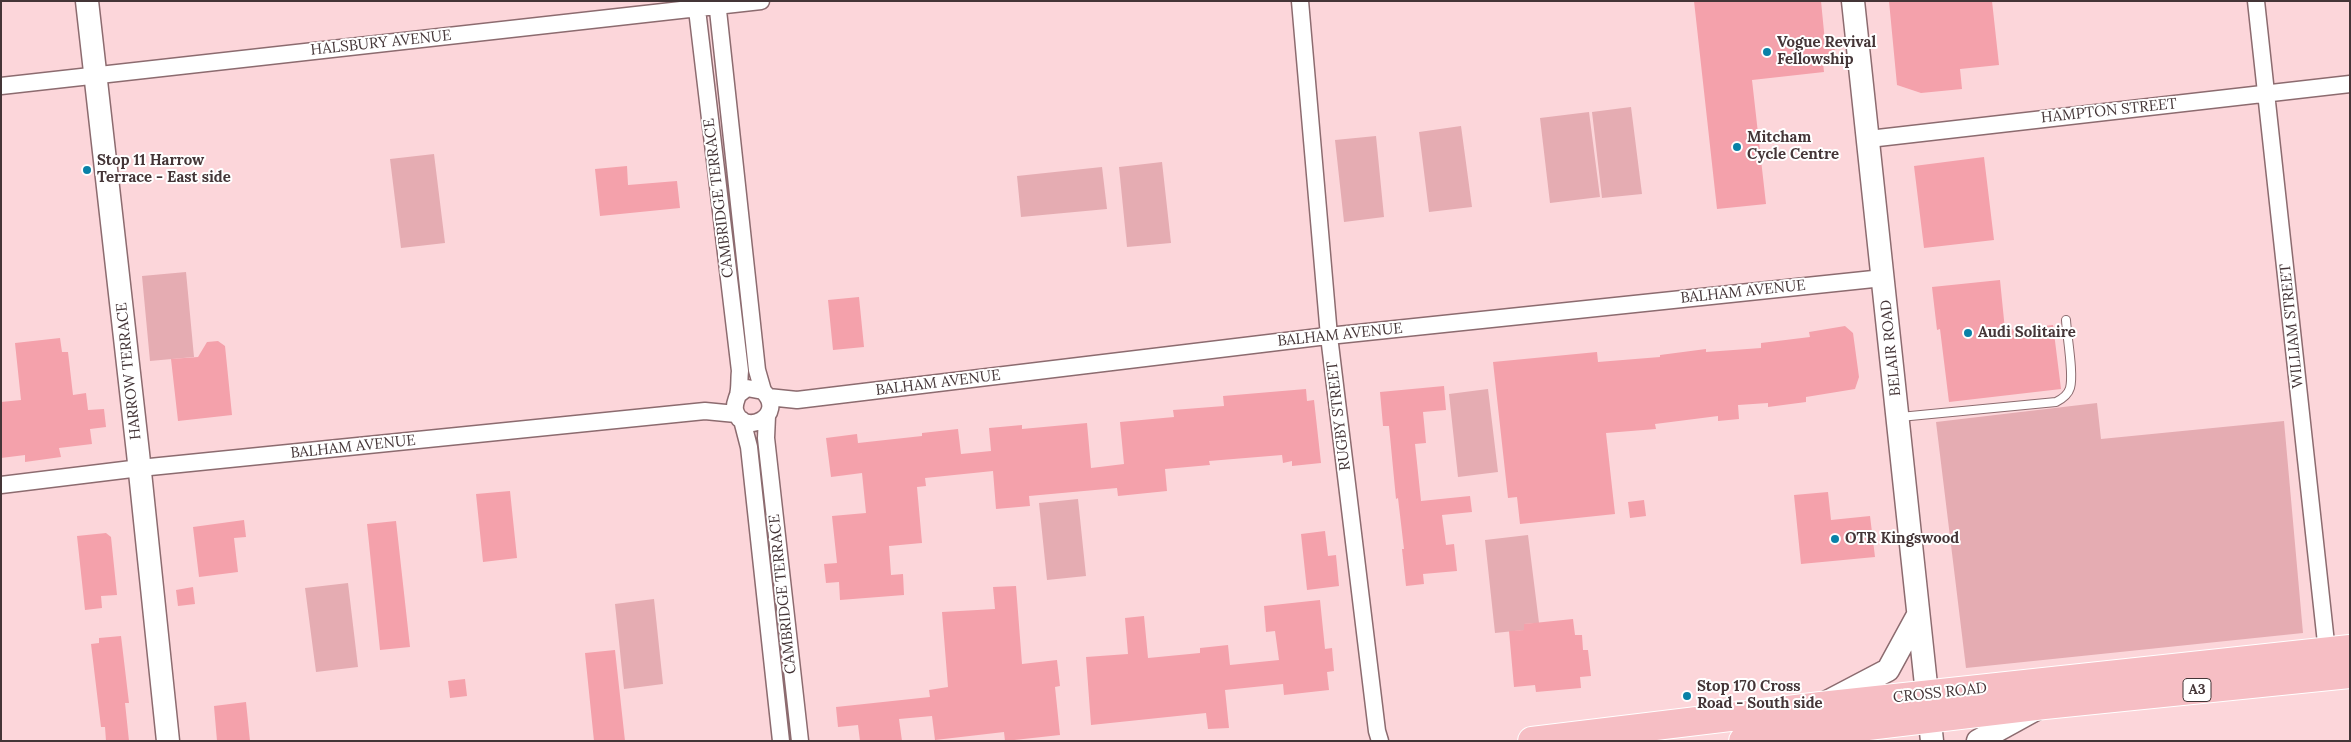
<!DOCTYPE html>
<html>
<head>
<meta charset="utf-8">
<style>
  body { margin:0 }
  #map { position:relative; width:2351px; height:742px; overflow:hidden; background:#fcd6da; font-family:Lora,serif }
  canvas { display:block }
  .frame { position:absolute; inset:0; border:2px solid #443537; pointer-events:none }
</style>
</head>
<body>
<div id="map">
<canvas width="2351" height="742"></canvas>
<div class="frame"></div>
</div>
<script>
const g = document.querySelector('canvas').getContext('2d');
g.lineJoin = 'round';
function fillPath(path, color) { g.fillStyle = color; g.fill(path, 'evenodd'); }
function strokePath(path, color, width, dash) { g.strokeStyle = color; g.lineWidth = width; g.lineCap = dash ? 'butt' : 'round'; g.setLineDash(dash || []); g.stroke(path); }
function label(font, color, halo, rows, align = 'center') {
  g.font = font + ' Lora,serif'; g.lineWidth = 4; g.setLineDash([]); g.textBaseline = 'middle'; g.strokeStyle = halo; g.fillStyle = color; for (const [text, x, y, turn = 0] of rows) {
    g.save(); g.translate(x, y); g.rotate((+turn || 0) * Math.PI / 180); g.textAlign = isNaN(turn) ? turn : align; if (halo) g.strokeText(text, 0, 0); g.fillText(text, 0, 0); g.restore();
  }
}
const green = new Path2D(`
  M1631 107 1642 194 1602 198 1592 112Z
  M1589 112 1600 197 1550 203 1540 118Z
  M1461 126 1472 207 1429 212 1419 132Z
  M1376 136 1384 217 1344 222 1335 140Z
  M434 154 445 243 401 248 390 159Z
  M1162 162 1171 243 1127 247 1119 167Z
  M1102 167 1107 209 1021 217 1017 176Z
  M186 272 194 357 150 361 142 276Z
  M1488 389 1498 472 1458 477 1449 394Z
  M2097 403 2101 439 2284 421 2303 633 1966 668 1936 422Z
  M1078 499 1086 576 1047 580 1039 503Z
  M1528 535 1539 623 1524 624V630L1495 633 1485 540Z
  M348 583 358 667 316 672 305 588Z
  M654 599 663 684 624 689 615 604Z`);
const building = new Path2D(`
  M1694 1H1821L1825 42H1834L1836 61 1823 63 1824 72 1752 80 1766 204 1717 209Z
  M1889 1H1992L1999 65 1960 69 1962 89 1921 93 1897 85Z
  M1984 157 1994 240 1924 248 1914 166Z
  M627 166 628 185 677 181 680 208 600 216 595 169Z
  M2000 280 2005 330 2053 325 2061 389 1949 402 1940 329 1937 330 1932 287Z
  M859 297 864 347 833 350 828 300Z
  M1845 326 1853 333 1859 377 1855 389 1806 397V402L1768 407V403L1738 405 1739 419 1718 421V416L1655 424 1656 429 1606 433 1615 514 1520 524 1517 497 1508 498 1493 362 1597 352 1598 362 1660 357V355L1706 349V352L1761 348V343L1810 337 1809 332Z
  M60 338 62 352H68L73 395 86 393 88 410 104 409 106 427 90 429 92 444 59 448 61 457 25 462V455L1 458V402L21 400 15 343Z
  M218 341 225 346 232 415 178 421 171 359 198 357 207 342Z
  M1444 386 1446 410 1423 412 1426 443 1415 444 1421 501 1470 496 1472 512 1442 515 1446 545 1454 544 1457 571 1423 574 1424 584 1406 586 1402 549H1404L1398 498 1396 499 1389 426H1383L1380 392Z
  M1306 389 1307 401 1314 400 1321 463 1292 466V461L1283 463 1282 455 1209 461 1210 465 1165 469 1167 491 1118 496 1117 488 1029 496 1030 506 996 509 993 471 925 478 926 486 917 487 922 543 889 546 891 575 903 574 904 595 840 600 839 582 826 583 824 564 837 563 832 516 866 513 862 473 831 477 826 438 857 434 858 443 922 436V433L958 429 961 454 991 451 989 428 1022 425V429L1087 423 1091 468 1124 464 1120 422 1174 417 1173 410 1224 406 1223 396Z
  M510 491 517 558 483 562 476 494Z
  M1828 492 1831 520 1870 516 1875 557 1801 564 1794 495Z
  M1644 500 1646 516 1630 518 1628 502Z
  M244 520 246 537 234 538 238 572 199 577 193 527Z
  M396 521 410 647 380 650 367 524Z
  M1325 531 1328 556 1336 555 1339 586 1307 590 1301 534Z
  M106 533 111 537 117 595 101 596 102 608 85 610 77 536Z
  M1016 586 1022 664 1057 660 1060 686 1055 687 1060 735 1005 741 1004 732 935 740 932 716 899 719 902 741H860L858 725 838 727 836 707 930 697 929 690 948 687 942 612 995 609 993 587Z
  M193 587 195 604 178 606 176 590Z
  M1320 600 1325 649 1332 648 1334 671 1327 672 1329 690 1284 695 1283 684 1225 690 1229 728 1208 729 1206 713 1091 725 1086 657 1128 654 1125 618 1144 616 1148 658 1200 653V648L1228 645 1230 665 1279 660 1275 631 1266 632 1264 606Z
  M1573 619 1575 635H1582L1583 650H1588L1591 676 1580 677 1581 688 1536 692 1535 685 1514 687 1509 631 1524 630V624Z
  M121 636 129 703H125L129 741H106L105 727H101L91 644 99 643V638Z
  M615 650 625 741H594L585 653Z
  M465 679 467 696 450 698 448 681Z
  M246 702 250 741H217L214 706Z`);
const lane = new Path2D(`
  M1900 417 2056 402C2062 399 2068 395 2070 388 2074 374 2067 337 2066 320`);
const street = new Path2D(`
  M696 1 740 371C739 378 740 388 738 395 736 401 734 404 735 410 742 438 788 416 763 391L747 388 738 395
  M717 1 757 370 763 391
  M1300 1 1329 336 1377 731 1380 741
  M2256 1 2327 652
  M1 86 761 1
  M1869 139 2350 84
  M768 397 797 400 1319 337 1883 278
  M767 416 766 438 800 741
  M742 420 749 447 781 741
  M1 485 140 468 705 411 736 414`);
const secondary = new Path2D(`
  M87 1 138 453 168 741
  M1853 1 1932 741
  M1827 702 1888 670 1918 615
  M1978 741 2036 709`);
const highway = new Path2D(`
  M1532 741 1821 706 2350 649
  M1743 741 2044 705 2350 674`);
const markers = [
  [1767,52,5,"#0981a7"],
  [1737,147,5,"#0981a7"],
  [87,170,5,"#0981a7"],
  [1968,333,5,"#0981a7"],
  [1835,539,5,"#0981a7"],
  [1687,696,5,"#0981a7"]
];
const shields = [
  [2197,690,28]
];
const shieldNames = [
  ["A3",2197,690]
];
const streetNames = [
  ["HALSBURY AVENUE",381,43,-6],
  ["HAMPTON STREET",2109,111,-6],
  ["CAMBRIDGE TERRACE",719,198,-97],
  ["BALHAM AVENUE",1743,292,-6],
  ["WILLIAM STREET",2292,326,-96],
  ["BALHAM AVENUE",1340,335,-6],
  ["BELAIR ROAD",1891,348,-96],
  ["HARROW TERRACE",129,371,-96],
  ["BALHAM AVENUE",938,383,-7],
  ["RUGBY STREET",1339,416,-97],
  ["BALHAM AVENUE",353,447,-6],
  ["CAMBRIDGE TERRACE",783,594,-96],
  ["CROSS ROAD",1940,693,-6]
];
const poiNames = [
  ["Vogue Revival",1777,43],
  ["Fellowship",1777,60],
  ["Mitcham",1747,138],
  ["Cycle Centre",1747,155],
  ["Stop 11 Harrow",97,161],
  ["Terrace - East side",97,178],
  ["Audi Solitaire",1978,333],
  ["OTR Kingswood",1845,539],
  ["Stop 170 Cross",1697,687],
  ["Road - South side",1697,704]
];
fillPath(green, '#e5acb2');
fillPath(building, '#f4a1ab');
strokePath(lane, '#8c6b6f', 10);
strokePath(street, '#8c6b6f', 19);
strokePath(secondary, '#8c6b6f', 25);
strokePath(highway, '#fff', 30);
strokePath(lane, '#fff', 8);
strokePath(street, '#fff', 16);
strokePath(secondary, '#fff', 22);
strokePath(highway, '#f6bec4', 28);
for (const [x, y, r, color] of markers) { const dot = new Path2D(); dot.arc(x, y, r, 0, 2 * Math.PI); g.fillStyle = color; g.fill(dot); strokePath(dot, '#fff', 2); }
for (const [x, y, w] of shields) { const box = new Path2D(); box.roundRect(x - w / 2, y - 11.5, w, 23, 4); g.fillStyle = '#fff'; g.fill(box); strokePath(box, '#443537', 1); }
label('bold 14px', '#443537', null, shieldNames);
label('15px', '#443537', '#fff', streetNames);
label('bold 15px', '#443537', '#fff', poiNames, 'left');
</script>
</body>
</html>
